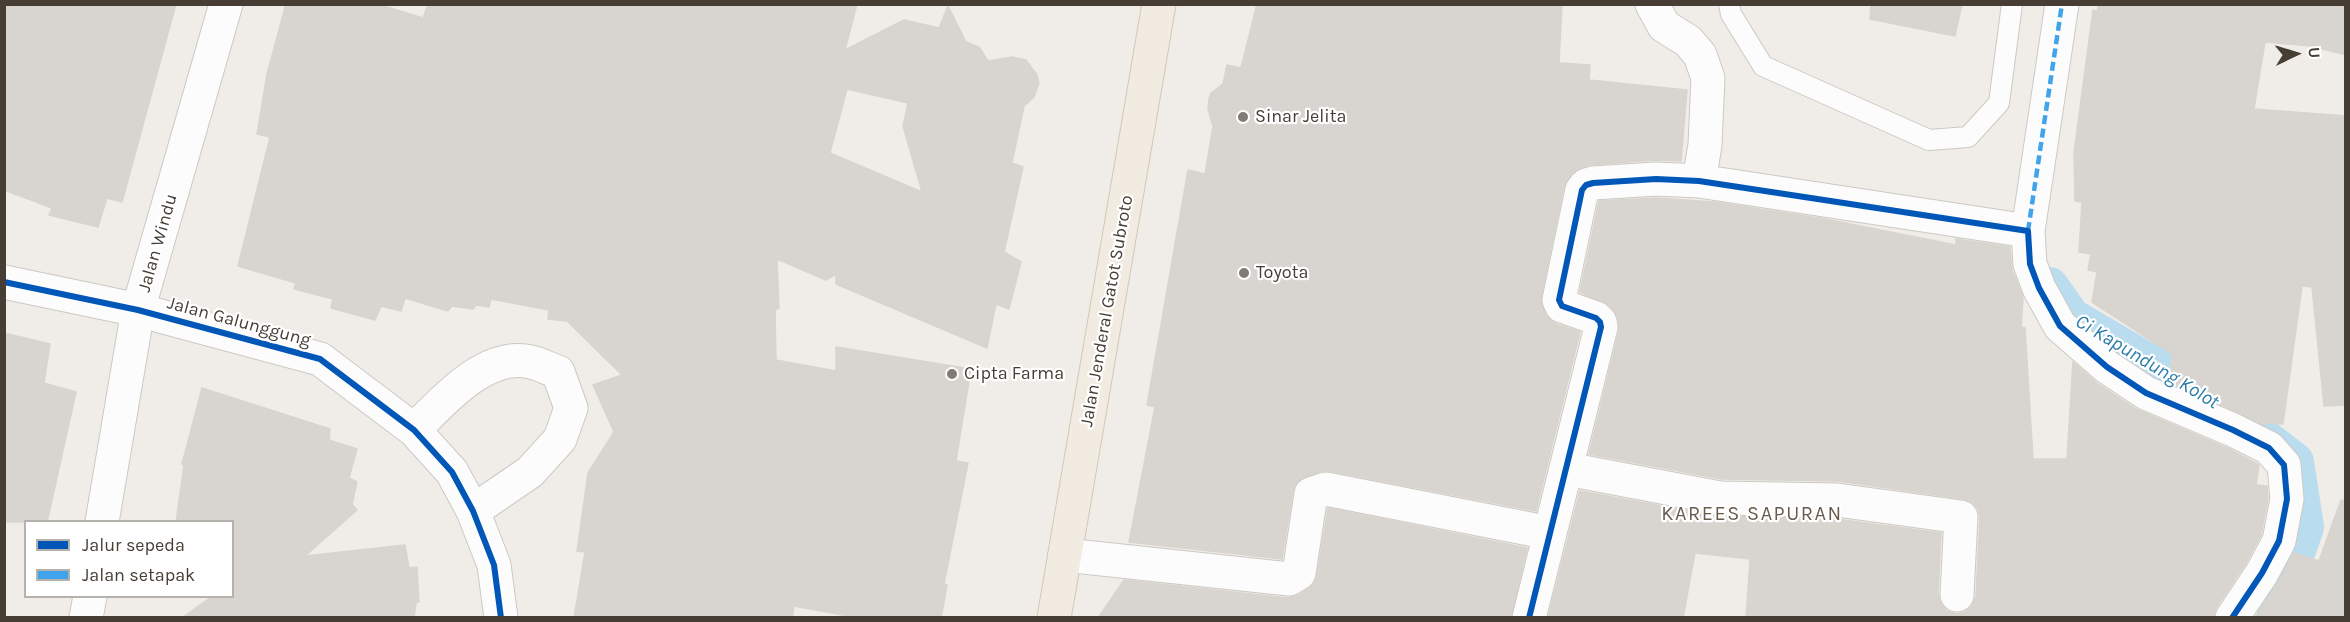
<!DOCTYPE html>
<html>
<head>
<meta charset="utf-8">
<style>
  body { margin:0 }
  #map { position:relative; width:2350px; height:622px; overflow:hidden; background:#f0ede8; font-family:Karla,sans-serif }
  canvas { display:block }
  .frame { position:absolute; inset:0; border:6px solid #463e35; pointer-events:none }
  .legend { position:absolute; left:24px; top:520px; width:210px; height:78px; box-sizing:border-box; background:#fff; border:2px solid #b5b2ae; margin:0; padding:8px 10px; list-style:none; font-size:18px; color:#463e35 }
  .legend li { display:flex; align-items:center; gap:12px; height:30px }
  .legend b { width:30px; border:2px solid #b5b2ae }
  .north { position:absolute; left:2266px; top:24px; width:60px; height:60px; -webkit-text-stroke:4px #fff; paint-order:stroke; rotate:86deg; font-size:16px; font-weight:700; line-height:24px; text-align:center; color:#463e35 }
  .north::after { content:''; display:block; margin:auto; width:21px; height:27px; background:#463e35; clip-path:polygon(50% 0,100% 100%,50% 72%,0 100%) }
</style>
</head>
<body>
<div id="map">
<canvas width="2350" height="622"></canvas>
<div class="frame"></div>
<ul class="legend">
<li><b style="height:8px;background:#0057b8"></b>Jalur sepeda</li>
<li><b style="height:8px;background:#3fa4eb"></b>Jalan setapak</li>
</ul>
<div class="north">U</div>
</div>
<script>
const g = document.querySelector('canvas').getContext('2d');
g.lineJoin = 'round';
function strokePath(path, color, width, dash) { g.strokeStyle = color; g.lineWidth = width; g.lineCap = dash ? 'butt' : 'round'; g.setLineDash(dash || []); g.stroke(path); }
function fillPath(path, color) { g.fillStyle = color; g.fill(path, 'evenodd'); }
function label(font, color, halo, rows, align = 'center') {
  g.font = font + ' Karla,sans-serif'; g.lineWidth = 4.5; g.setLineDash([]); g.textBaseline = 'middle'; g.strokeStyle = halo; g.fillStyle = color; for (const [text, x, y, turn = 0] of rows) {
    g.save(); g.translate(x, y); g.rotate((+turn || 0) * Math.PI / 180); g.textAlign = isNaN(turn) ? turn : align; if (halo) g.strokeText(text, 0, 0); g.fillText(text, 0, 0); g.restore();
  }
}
const canal = new Path2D(`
  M2049 287 2071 318 2220 405 2294 462 2304 527 2276 606`);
const building = new Path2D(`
  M4 4H176L122 202 107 198 98 227 49 215 52 208 4 190Z
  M286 4H377L423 18 428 4H857L845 50 904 20 939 28 948 6 966 42 979 47 988 61 1012 57 1026 60 1037 75 1039 83 1034 97 1024 106 1012 163 1023 167 1004 252 1021 262 1009 309 996 304 987 348 836 284V274L826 280 777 259 779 308 775 310 776 360 836 371V347L971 369 956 461 968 463 944 584 947 585 941 618H859L794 606 792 618H574L585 552 577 551 588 473 614 432 593 385 622 375 567 321 548 319 549 310 491 299 489 307 476 305 473 309 452 306 448 311 405 298 401 311 381 306 375 320 331 308 333 299 294 289 296 283 238 266 270 137 257 134 267 74ZM847 89 908 103 903 126 922 192 830 153Z
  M1257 4H1562L1559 63 1590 65 1589 80 1687 90 1681 161 1655 160 1588 165 1572 173 1564 186 1541 297 1546 315 1556 324 1580 332 1536 511 1330 471H1321L1297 482 1293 491 1282 559 1129 542 1155 407 1147 405 1188 170 1205 174 1213 126 1208 109 1209 99 1211 93 1223 84 1227 65 1241 68Z
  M1871 4H1962L1955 36 1870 19Z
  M2099 4H2346V55L2311 46 2265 42 2254 109 2346 116V405L2324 406 2312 287 2302 286 2283 424 2265 423V425L2171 383 2172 354 2092 302 2097 272 2088 270 2091 254 2079 252 2082 202 2075 201 2074 153 2093 10 2097 11Z
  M1656 198 1714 202 1825 219 1956 245V239L2010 247 2012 270 2023 298 2021 327 2025 328 2033 459H2067L2073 362 2097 383 2136 409 2225 447 2259 465 2256 485 2267 486 2268 498 2261 535 2246 563 2216 608 2213 618H1746L1750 559 1695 553 1683 618H1548L1580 491 1717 516 1836 519 1941 533 1938 594 1941 604 1947 611 1957 614 1965 612 1972 606 1976 597 1980 517 1978 508 1972 502 1964 499 1839 481 1722 479 1589 454 1619 331 1618 318 1609 305 1580 292 1599 201Z
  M4 333 50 344 44 383 76 392 47 522H4Z
  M202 388 330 429 329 440 357 449 349 478 357 482 352 504 357 510 305 556 405 545 409 568 417 567 419 602 416 603 414 618H182L211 597H232V522H176L184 465 182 464Z
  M2341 500 2346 501V618H2255L2278 583 2294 553 2319 561Z
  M1328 508 1527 548 1511 618H1098L1124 580 1287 598 1299 595 1314 584 1317 576Z`);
const lane = new Path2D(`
  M1729 4 1731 14 1763 66 1929 140 1968 137 1999 103 2012 4`);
const street = new Path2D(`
  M1652 4 1664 26 1688 41 1700 55 1708 78 1705 145 1699 181
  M2028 231 2062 4
  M4 282 138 310 320 359 414 430 452 472 473 511 494 565 501 618
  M414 430C443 401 486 351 531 362 540 364 549 369 558 372L571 408 560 439 530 472 473 511
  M1567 469 1720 498 1837 500 1961 517 1957 595
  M102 522 138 310 226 4
  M1065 555 1289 579 1299 573 1311 494 1326 489 1550 533
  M86 618 90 596
  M1529 618 1601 327 1600 322 1596 318 1562 306 1559 300 1582 190 1586 185 1593 183 1656 179 1699 181 2028 231 2030 264 2039 288 2060 326 2107 367 2146 393 2233 430 2269 448 2284 465 2287 499 2279 541 2262 573 2232 618`);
const primary = new Path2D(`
  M1054 618 1159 4`);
const quiet = new Path2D(`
  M2028 231 2062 4`);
const cycleway = new Path2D(`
  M4 282 138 310 320 359 414 430 452 472 473 511 494 565 501 618
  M1529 618 1601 327 1600 322 1596 318 1562 306 1559 300 1582 190 1586 185 1593 183 1656 179 1699 181 2028 231 2030 264 2039 288 2060 326 2107 367 2146 393 2233 430 2269 448 2284 465 2287 499 2279 541 2262 573 2232 618`);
const markers = [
  [1243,117,6,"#827b74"],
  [1244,273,6,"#827b74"],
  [952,374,6,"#827b74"]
];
const poiNames = [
  ["Sinar Jelita",1255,117],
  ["Toyota",1256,273],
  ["Cipta Farma",964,374]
];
const streetNames = [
  ["Jalan Windu",158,243,-74],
  ["Jalan Jenderal Gatot Subroto",1107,311,-80],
  ["Jalan Galunggung",239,322,15]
];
const waterNames = [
  ["Ci Kapundung Kolot",2147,362,31]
];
const neighbourhoodNames = [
  ["KAREES SAPURAN",1752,514]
];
strokePath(canal, '#b9dcee', 40);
fillPath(building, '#d8d4cf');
strokePath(building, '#d8d4ce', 1.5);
strokePath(lane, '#ccc9c4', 22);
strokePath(street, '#ccc9c4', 35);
strokePath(primary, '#d2c8b6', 35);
strokePath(lane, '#fdfcfc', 20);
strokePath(street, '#fdfcfc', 33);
strokePath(primary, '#f1ebe2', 33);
strokePath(quiet, '#3fa4eb', 4.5, [9, 4.5]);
strokePath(cycleway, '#0057b8', 6);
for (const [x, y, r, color] of markers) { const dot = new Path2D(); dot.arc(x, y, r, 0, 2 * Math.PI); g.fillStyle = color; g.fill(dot); strokePath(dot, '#fff', 2); }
label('18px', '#463e35', '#fff', poiNames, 'left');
label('18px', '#463e35', '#fff', streetNames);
label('italic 20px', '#2c7daa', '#fff', waterNames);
g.letterSpacing = '1.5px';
label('20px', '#685b4c', '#fff', neighbourhoodNames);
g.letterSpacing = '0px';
</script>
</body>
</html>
